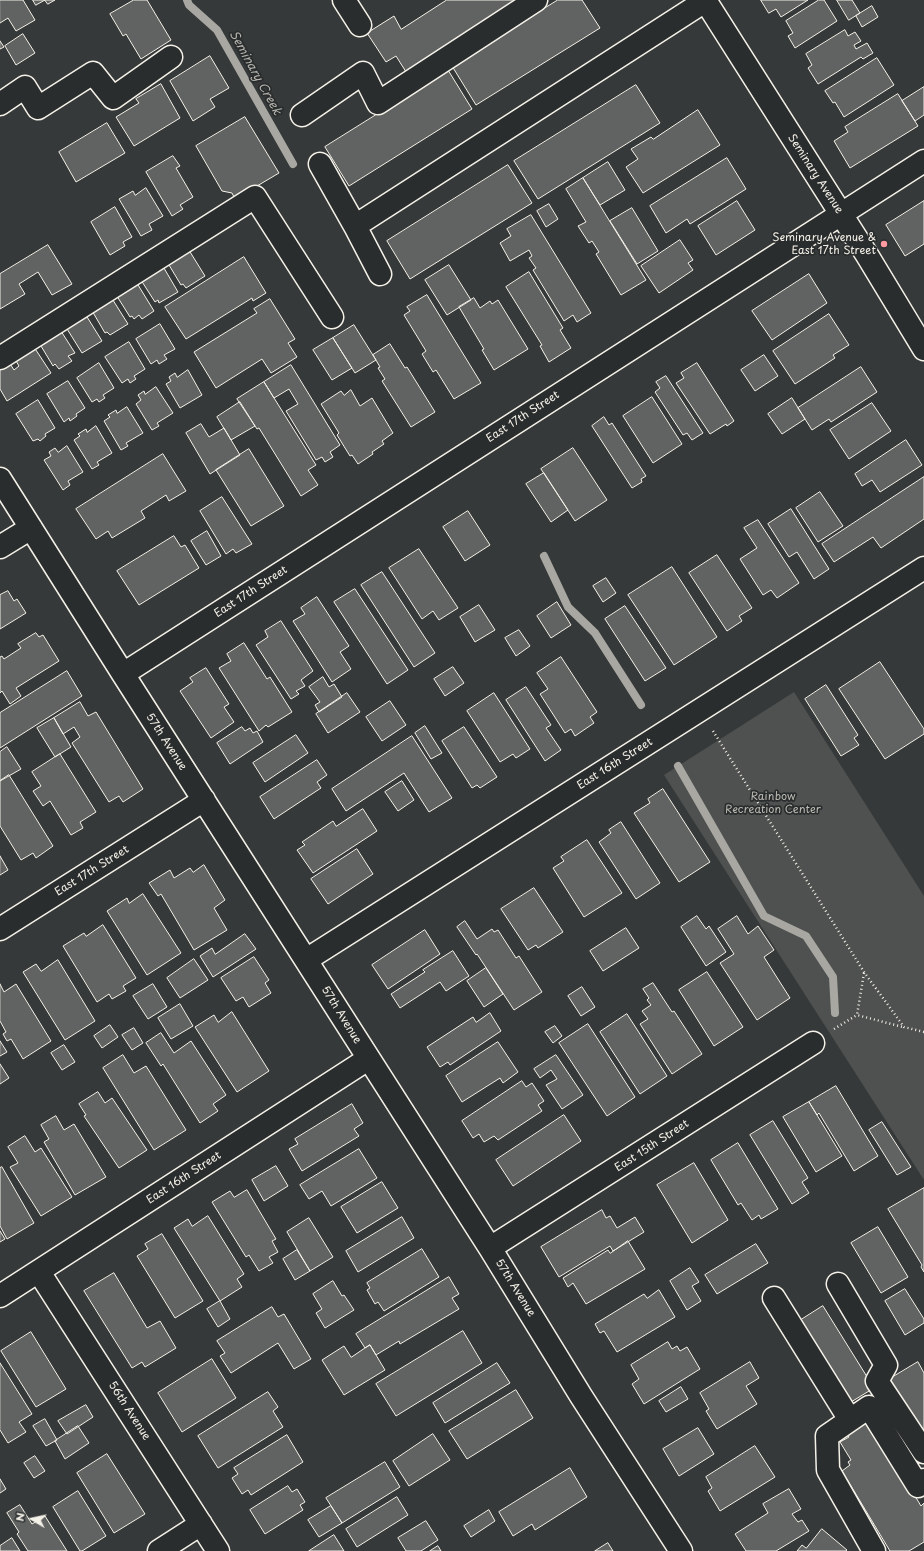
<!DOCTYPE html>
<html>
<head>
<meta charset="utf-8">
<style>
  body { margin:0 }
  #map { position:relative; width:924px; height:1551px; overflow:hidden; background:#363939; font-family:"Playpen Sans",sans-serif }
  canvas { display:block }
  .north { position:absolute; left:12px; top:1499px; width:40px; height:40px; -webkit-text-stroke:3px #2a2d2e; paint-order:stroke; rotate:279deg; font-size:11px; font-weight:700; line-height:16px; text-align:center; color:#f4f1e8 }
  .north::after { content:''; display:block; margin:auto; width:14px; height:18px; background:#f4f1e8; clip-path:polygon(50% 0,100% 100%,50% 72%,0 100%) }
</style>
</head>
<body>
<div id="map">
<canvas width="924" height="1551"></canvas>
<div class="north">N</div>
</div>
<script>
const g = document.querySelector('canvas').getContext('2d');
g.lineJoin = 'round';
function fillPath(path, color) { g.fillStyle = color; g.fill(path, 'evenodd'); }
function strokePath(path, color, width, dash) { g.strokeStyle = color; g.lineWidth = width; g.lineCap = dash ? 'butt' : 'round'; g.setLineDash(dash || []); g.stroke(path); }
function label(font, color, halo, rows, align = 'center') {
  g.font = font + ' "Playpen Sans",sans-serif'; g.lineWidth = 3.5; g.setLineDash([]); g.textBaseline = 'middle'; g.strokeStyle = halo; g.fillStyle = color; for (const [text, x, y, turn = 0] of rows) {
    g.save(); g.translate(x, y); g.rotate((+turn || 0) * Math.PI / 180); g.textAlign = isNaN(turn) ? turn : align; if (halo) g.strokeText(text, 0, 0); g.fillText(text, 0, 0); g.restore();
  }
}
const green = new Path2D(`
  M794 692 924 896V1180L664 775Z`);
const stream = new Path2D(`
  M187 0 189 5 217 30 293 164
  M544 556 568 607 595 633 641 705
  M678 766 764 916 806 936 833 977 835 1013`);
const building = new Path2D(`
  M0 0H23L35 20 16 31 8 18 0 23Z
  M33 0H45L36 5Z
  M45 0H55L48 4Z
  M134 0H147L171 40 141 59 126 34 123 36 110 14Z
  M447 0H528L408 75 396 56 386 62 367 33 394 16 401 29Z
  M558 0H582L600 28 476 105 452 66Z
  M761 0H808L781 17 776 9 769 13Z
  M819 0H824L837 21 795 48 788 36 793 33 786 21Z
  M837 0H852L860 13 849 20Z
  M872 6 878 17 862 27 856 16Z
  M845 30 848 36 855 32 861 41 854 45 856 49 867 43 873 53 863 59 861 57 818 84 808 68 812 65 806 54Z
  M23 34 35 53 16 65 5 46Z
  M0 41 4 47 0 49Z
  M210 56 229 88 210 99 215 107 193 121 170 81Z
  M877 58 894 85 844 117 835 102 833 103 825 91Z
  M448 70 472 109 349 186 325 147Z
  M161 84 180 118 134 146 116 117 139 103 136 99Z
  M636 85 660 123 538 199 514 161Z
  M924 87V115L915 121 902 101Z
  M898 94 918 126 850 168 834 141 848 132 845 127Z
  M698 110 720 145 643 193 626 167 638 159 631 149 651 137 653 139Z
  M245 117 279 173 235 199 232 193 222 191 196 146Z
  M107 123 125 153 76 182 59 152Z
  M173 156 180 166 176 168 193 197 180 205 183 209 172 216 146 172Z
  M727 158 746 189 690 224 687 219 666 233 650 206Z
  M608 162 625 190 600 205 583 178Z
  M508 165 532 203 410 279 387 241Z
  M583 178 646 280 621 295 596 254 599 252 592 241 589 243 578 226 586 222 566 189Z
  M146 188 163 216 149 224 152 230 141 236 119 199 133 191 135 195Z
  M737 201 755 230 716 255 698 226Z
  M924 201V244L905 256 886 225Z
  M549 204 558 219 546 227 537 211Z
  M115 207 132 237 123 242 125 246 110 255 91 222Z
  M632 208 658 251 637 264 610 221Z
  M531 215 591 313 577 322 573 315 564 321 533 270 536 268 529 258 532 256 529 250 510 261 500 243 511 236 507 229Z
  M680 240 693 260 688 263 693 270 659 293 641 266Z
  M48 245 72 284 52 295 38 272 19 284 25 294 0 309V274Z
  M187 247 205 276 186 288 183 284 181 285 166 260Z
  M244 257 266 293 253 301 252 298 186 339 165 307Z
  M161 263 178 292 159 303 158 300 155 302 139 277Z
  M449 265 471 300 447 315 425 280Z
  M529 272 563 328 560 330 571 348 549 362 540 346 542 345 506 287Z
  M809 274 827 303 772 340 752 311Z
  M135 280 154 311 142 319 139 315 134 319 132 316 130 317 115 293Z
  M427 295 481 383 454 399 436 370 433 372 422 354 426 351 404 315 410 311 407 307Z
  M111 297 128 324 110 335 107 332 105 333 91 309Z
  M474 298 480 308 490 301 492 304 498 300 528 349 494 370 482 350 484 349 459 307Z
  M270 299 295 339 288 343 297 357 271 373 262 359 216 388 194 352 257 313 254 309Z
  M84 312 102 341 82 353 64 324Z
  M829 314 849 345 833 355 835 358 795 384 773 351Z
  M160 324 175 349 164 355 167 359 159 364 157 360 151 364 136 339Z
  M354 325 376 360 355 373 333 338Z
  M59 328 75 353 68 356 72 361 59 369 55 364 53 366 38 341Z
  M333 338 352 368 332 380 313 350Z
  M129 342 145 369 134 376 136 379 130 383 128 379 122 383 105 357Z
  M32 344 51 373 7 401 0 389V364L7 359 14 370 19 366 13 356Z
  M390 344 405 368 407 367 435 412 411 427 382 381 385 379 378 368 380 367 373 355Z
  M764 355 778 376 755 391 741 370Z
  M99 363 114 388 103 395 105 398 99 402 97 399 92 402 77 378Z
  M697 363 734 421 727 426 726 424 710 434 676 383 684 378 681 373Z
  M291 365 340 445 330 452 333 457 325 462 322 457 316 460 286 411 298 404 289 389 274 398 264 382Z
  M861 367 877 392 831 422 829 419 812 430 798 408Z
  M188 370 202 395 180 408 166 384 171 381 169 377 175 373 177 377Z
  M666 376 703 433 692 440 687 433 683 435 655 392 660 388 656 382Z
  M68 381 85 408 76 414 77 416 70 421 69 418 64 422 47 394Z
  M264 382 316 465 308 470 318 485 301 496 259 428 257 429 237 399Z
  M156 387 173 413 157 423 159 426 152 430 136 404 141 400 138 395 144 391 145 394Z
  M351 390 360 406 372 398 393 433 382 441 384 444 372 452 373 454 358 464 352 455 350 456 337 435 339 433 321 404 341 391 344 395Z
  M652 397 682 444 653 463 623 416Z
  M792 398 805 419 782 434 768 414Z
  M38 400 55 428 45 434 46 436 40 441 38 439 33 441 16 414Z
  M240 402 255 426 231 440 217 417Z
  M872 403 891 431 849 459 830 430Z
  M127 407 143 433 126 443 128 446 121 450 104 421 110 417 108 415 116 410 117 413Z
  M604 417 609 425 612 423 646 476 641 479 642 482 632 488 592 426Z
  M201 424 209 437 224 428 240 455 210 474 186 433Z
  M96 426 112 453 97 462 99 465 92 469 74 440 80 436 78 434 86 429 87 432Z
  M906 440 922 465 880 492 872 480 862 486 855 474Z
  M67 446 83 472 68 481 70 485 63 490 44 460 51 456 49 452 55 448 58 452Z
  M573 448 607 500 575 521 541 469Z
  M249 449 284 506 251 526 216 470Z
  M163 454 186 491 169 501 166 495 141 511 145 518 112 538 108 531 96 539 76 509Z
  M544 473 568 510 551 522 526 484Z
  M924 477V519L881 548 873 537 834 562 822 544Z
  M820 492 843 526 818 542 796 508Z
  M222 497 252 544 236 553 233 549 226 554 200 511Z
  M791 509 829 569 814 579 797 552 789 557 768 524Z
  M468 511 490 545 465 561 443 527Z
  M758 520 799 583 777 598 771 590 763 595 740 559 757 548 744 528Z
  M207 531 221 556 206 565 191 541Z
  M174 536 181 547 185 545 199 568 139 605 117 571Z
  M419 549 458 608 439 620 433 611 422 619 389 568Z
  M717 555 752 608 739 616 742 621 727 631 689 573Z
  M672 567 717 637 674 665 628 595Z
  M382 572 435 653 414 667 361 585Z
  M606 578 616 593 603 602 593 586Z
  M355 589 408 670 387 684 334 602Z
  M8 591 14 601 17 599 26 613 0 629V595Z
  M317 597 349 646 340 652 351 669 332 682 293 621 305 614 301 608Z
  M557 602 571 625 551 638 537 616Z
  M479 605 495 630 475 642 460 617Z
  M625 606 666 668 645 681 605 619Z
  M281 621 313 671 301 680 305 686 296 691 299 694 291 699 256 645 268 637 265 631Z
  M519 630 530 646 516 656 505 638Z
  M36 633 39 637 43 635 59 661 16 688 21 696 10 704 2 691 0 693V657L2 656 4 659 21 648 18 644Z
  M244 643 267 679 270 677 292 712 268 727 266 725 259 731 219 668 231 661 227 654Z
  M561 657 597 712 590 717 594 723 575 736 571 729 565 733 540 694 548 689 537 673Z
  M880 662 924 729V734L885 759 839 689Z
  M453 667 464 683 445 696 434 679Z
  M206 668 229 704 224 707 234 722 211 738 180 691 193 682 190 678Z
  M67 671 82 696 0 748V713Z
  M323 677 329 687 334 684 342 697 319 712 315 705 320 702 309 687Z
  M826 685 858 735 854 738 859 745 841 756 805 699Z
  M526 687 551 725 546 728 561 750 545 761 506 700Z
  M347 693 360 712 328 733 316 714Z
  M494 693 530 749 516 758 513 754 500 762 467 711Z
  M390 701 406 725 382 741 366 717Z
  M80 702 88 716 96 712 143 789 123 802 119 796 109 802 72 743 80 737 74 727 63 734 54 718Z
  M54 718 71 747 55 757 37 728Z
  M425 726 442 753 431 759 415 733Z
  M242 727 245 731 250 728 253 733 257 731 263 742 230 764 217 743Z
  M464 727 497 777 480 788 477 785 472 788 442 741Z
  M296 735 308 753 265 782 253 763Z
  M412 736 452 798 429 812 404 773 346 811 332 789Z
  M7 747 21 769 0 781V752Z
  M60 754 96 812 80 822 83 828 71 835 50 801 43 806 33 791 41 786 32 772Z
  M317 760 327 775 317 782 321 788 274 819 260 797Z
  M9 775 53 846 36 858 33 853 21 860 0 826V781Z
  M402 781 414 800 398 811 385 792Z
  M663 789 710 862 679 882 634 813 650 803 648 799Z
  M363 809 377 831 313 873 297 850 305 845 302 842 333 821 336 826Z
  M621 822 660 883 636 899 599 842 611 833 609 830Z
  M587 840 622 893 584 917 553 868 564 861 561 857Z
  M357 849 373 874 328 904 311 879Z
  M0 856 8 870 0 875Z
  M204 865 225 900 214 908 227 930 194 950 161 894 158 896 149 883 170 870 174 878 190 868 193 872Z
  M534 888 563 932 538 948 536 945 528 950 501 909Z
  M143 894 181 953 147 975 107 911 127 898 129 903Z
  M697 916 706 929 709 926 726 952 706 966 681 927Z
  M737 916 748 934 758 926 774 950 764 957 790 998 757 1020 720 963 734 954 718 929Z
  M465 921 477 939 492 929 494 932 498 930 516 958 519 956 542 992 514 1010 477 954 476 955 457 927Z
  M103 925 136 978 123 986 126 991 112 999 109 994 97 1002 63 946 84 933 86 936Z
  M626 928 639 948 603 971 590 951Z
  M425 930 440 954 388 989 372 965Z
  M245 934 256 949 213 977 200 956 212 948 215 954Z
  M453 951 469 976 446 991 440 982 400 1008 391 994 425 972 423 970Z
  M254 957 269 980 265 983 271 993 249 1007 243 997 236 1001 221 978Z
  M194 959 208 980 180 998 167 978Z
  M58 960 95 1021 65 1040 23 972 36 964 41 971Z
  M486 968 503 994 484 1007 467 981Z
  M707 972 743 1027 714 1046 679 990Z
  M653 983 672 1012 674 1011 702 1054 672 1074 640 1024 648 1019 642 1011 651 1005 647 1000 649 998 643 989Z
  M0 984 4 992 16 984 51 1041 23 1059 11 1039 7 1041 3 1034 6 1032 0 1021Z
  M153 984 167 1007 148 1019 133 996Z
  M582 987 595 1007 581 1016 568 996Z
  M180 1004 193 1026 171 1039 158 1018Z
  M232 1012 269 1071 237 1092 195 1027 214 1015 218 1022Z
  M490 1013 501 1031 450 1065 448 1062 440 1067 427 1047 473 1017 476 1022Z
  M627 1014 667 1076 640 1094 600 1032Z
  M588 1024 635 1097 607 1116 559 1043Z
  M110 1025 118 1037 102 1048 94 1036Z
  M555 1026 562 1036 553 1043 545 1032Z
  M134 1028 143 1043 132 1050 122 1035Z
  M161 1033 174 1053 191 1041 226 1095 213 1104 218 1111 200 1123 163 1064 161 1066 146 1043Z
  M0 1041 7 1052 0 1056Z
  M498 1042 518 1072 503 1083 500 1078 462 1102 446 1076Z
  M64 1045 75 1062 62 1070 51 1053Z
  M123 1055 134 1073 146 1066 186 1130 154 1150 103 1068Z
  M556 1055 583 1095 562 1109 546 1085 557 1079 551 1070 540 1078 534 1069Z
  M0 1064 9 1078 0 1084Z
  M522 1081 526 1087 532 1083 544 1101 538 1105 542 1111 498 1140 494 1136 484 1142 479 1134 473 1138 462 1121Z
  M836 1086 878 1156 854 1171 819 1113 817 1115 809 1102Z
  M98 1092 105 1103 112 1098 147 1150 119 1168 84 1116 86 1115 79 1104Z
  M809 1102 842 1156 816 1172 783 1117Z
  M352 1104 363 1123 354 1129 359 1136 302 1171 289 1149 298 1144 295 1139Z
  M564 1115 581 1141 513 1186 496 1160Z
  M56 1116 64 1130 74 1124 106 1177 75 1195 44 1142 49 1139 41 1125Z
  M773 1121 808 1178 802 1182 809 1193 792 1204 750 1135Z
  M882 1122 911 1167 897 1175 869 1130Z
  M25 1136 35 1152 41 1148 72 1197 41 1216 10 1167 18 1163 8 1147Z
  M738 1143 778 1209 761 1219 759 1215 752 1220 741 1203 738 1205 711 1160Z
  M359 1149 377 1178 331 1206 322 1191 309 1199 300 1185Z
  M694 1163 728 1220 692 1243 657 1185Z
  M276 1166 288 1186 264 1201 252 1180Z
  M2 1167 34 1223 7 1239 0 1226V1168Z
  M382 1182 398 1208 357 1233 341 1207Z
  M924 1188V1272L921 1267 922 1265 888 1209Z
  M247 1190 276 1239 272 1241 278 1252 269 1257 273 1263 259 1271 249 1255 246 1257 212 1202 230 1191 234 1197Z
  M602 1210 606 1218 610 1216 617 1228 635 1217 644 1232 613 1251 610 1246 559 1277 541 1247Z
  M208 1216 244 1274 237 1279 242 1287 220 1301 174 1228 188 1219 192 1226Z
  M402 1217 414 1238 358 1272 346 1251Z
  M309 1218 333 1257 310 1271 287 1232Z
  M878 1227 908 1277 881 1293 851 1243Z
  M0 1231 5 1239 0 1242Z
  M162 1234 203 1301 175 1318 137 1256 148 1249 145 1244Z
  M628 1241 645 1269 586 1304 573 1283 568 1287 563 1278 608 1250 610 1253Z
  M756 1244 768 1263 717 1294 705 1275Z
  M422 1249 439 1277 384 1311 378 1302 375 1304 367 1290 370 1288 367 1283Z
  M297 1250 310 1271 295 1280 283 1259Z
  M690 1268 699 1282 692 1286 701 1301 687 1310 670 1281Z
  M114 1273 147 1328 160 1321 176 1348 145 1367 142 1362 132 1368 84 1291Z
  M449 1277 459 1294 452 1298 459 1309 400 1344 399 1341 376 1355 370 1345 365 1348 356 1334Z
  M333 1281 342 1296 344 1295 354 1310 325 1328 316 1313 322 1309 313 1294Z
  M905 1289 924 1319V1323L905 1335 885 1301Z
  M659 1290 675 1317 617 1352 604 1331 600 1333 595 1324 644 1294 647 1298Z
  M220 1301 230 1319 218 1327 207 1309Z
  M823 1306 874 1388 851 1402 801 1320Z
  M272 1307 278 1317 284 1314 311 1359 294 1369 278 1343 231 1373 220 1356 225 1353 217 1341Z
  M463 1331 482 1363 396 1416 376 1384Z
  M31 1332 66 1389 36 1407 1 1351Z
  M668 1342 672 1349 677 1346 680 1351 687 1347 700 1369 644 1404 632 1384 639 1379 631 1365Z
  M370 1345 385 1370 344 1395 322 1360 344 1346 351 1357Z
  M212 1359 236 1398 182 1432 158 1393Z
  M750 1362 759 1378 746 1386 757 1404 717 1429 706 1411 709 1409 700 1393Z
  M918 1362 924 1373V1440L888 1380Z
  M0 1363 32 1414 19 1422 26 1432 8 1443 0 1430Z
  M497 1363 510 1383 445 1423 433 1403Z
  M681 1387 688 1399 666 1412 659 1401Z
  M516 1390 533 1418 467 1459 449 1431Z
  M268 1392 278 1407 273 1411 283 1427 218 1468 198 1436Z
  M86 1405 93 1417 67 1434 58 1421Z
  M45 1419 57 1440 46 1446 33 1426Z
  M869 1419 921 1506 924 1503V1542L909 1551H890L842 1471 850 1465 848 1462 851 1460 840 1442 849 1437 846 1433Z
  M78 1426 89 1443 65 1459 55 1441Z
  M698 1428 714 1454 679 1476 663 1449Z
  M433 1434 450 1460 409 1486 393 1461Z
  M287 1435 303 1462 251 1495 248 1490 242 1494 232 1478 238 1474 234 1468Z
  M755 1446 775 1477 720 1511 708 1491 712 1488 706 1477Z
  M107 1454 145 1514 114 1533 77 1473Z
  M35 1456 45 1471 34 1478 24 1463Z
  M385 1462 400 1487 342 1523 326 1498Z
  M570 1468 587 1497 535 1530 532 1524 513 1536 499 1512Z
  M0 1479 6 1489 0 1493Z
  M288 1486 292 1492 297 1489 305 1502 300 1505 303 1510 265 1534 250 1510Z
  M789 1489 801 1509 792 1514 798 1522 802 1520 809 1531 776 1551H746L735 1534 768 1513 763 1504Z
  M78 1491 106 1536 82 1551H80L53 1507Z
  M397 1497 408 1515 357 1547 346 1529Z
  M20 1505 32 1524 45 1516 67 1551H28L17 1534 19 1532 7 1513Z
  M331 1506 342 1523 319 1537 308 1520Z
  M489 1510 495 1521 471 1537 464 1526Z
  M426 1521 438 1540 421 1551H406L398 1538Z
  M822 1529 847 1550 846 1551H797L802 1545 806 1548Z
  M334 1535 344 1551H309Z
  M12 1538 20 1551H0V1546Z
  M608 1543 613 1551H595Z
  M438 1546 441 1551H430Z`);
const path = new Path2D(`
  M713 731 864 972 904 1027 924 1032
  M864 973 857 1015 903 1027
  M834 1029 857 1015`);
const minor = new Path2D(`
  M344 0 360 25
  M705 0 867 255 924 349
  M0 104 25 87 38 108 93 73 113 98 171 57
  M302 115 363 73 378 103 536 0
  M320 164 355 226 705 1
  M355 226 380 274
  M0 358 255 197 332 317
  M0 479 123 674 490 1248 581 1396 681 1551
  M0 547 31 528
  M123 674 924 161
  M0 929 204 800
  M306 960 924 568
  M490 1248 813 1043
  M39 1272 218 1551
  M838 1284 886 1365 877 1381 924 1452
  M0 1296 368 1059
  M774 1298 850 1420
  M159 1551 201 1524
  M874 1551 828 1470 827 1436 869 1407 918 1486 924 1480`);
const markers = [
  [884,244,4,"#ff9aa2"]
];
const streetNames = [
  ["Seminary Avenue",815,174,57],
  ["East 17th Street",523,417,-33],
  ["East 17th Street",251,592,-33],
  ["57th Avenue",166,742,57],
  ["East 16th Street",615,764,-32],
  ["East 17th Street",92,871,-32],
  ["57th Avenue",341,1015,58],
  ["East 15th Street",652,1146,-33],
  ["East 16th Street",184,1178,-33],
  ["57th Avenue",515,1288,58],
  ["56th Avenue",129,1411,57]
];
const poiNames = [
  ["Seminary Avenue &",876,238],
  ["East 17th Street",876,251]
];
const parkNames = [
  ["Rainbow",773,797],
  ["Recreation Center",773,810]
];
const waterNames = [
  ["Seminary Creek",255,73,61]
];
fillPath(green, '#4e514f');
strokePath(stream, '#a8a7a1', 8);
fillPath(building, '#616362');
strokePath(building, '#f4f1e8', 1);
strokePath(minor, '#f4f1e8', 25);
strokePath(path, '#f4f1e8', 2.5, [1, 3]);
strokePath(minor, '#2a2d2e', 22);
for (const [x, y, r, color] of markers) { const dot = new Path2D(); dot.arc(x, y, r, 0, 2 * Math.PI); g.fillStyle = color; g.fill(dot); strokePath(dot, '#2a2d2e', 1.5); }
label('11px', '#f4f1e8', '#2a2d2e', streetNames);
label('11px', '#f4f1e8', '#2a2d2e', poiNames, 'right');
label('11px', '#bab9b2', '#2a2d2e', parkNames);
label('italic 12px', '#b4b3ad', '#2a2d2e', waterNames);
</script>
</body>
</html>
